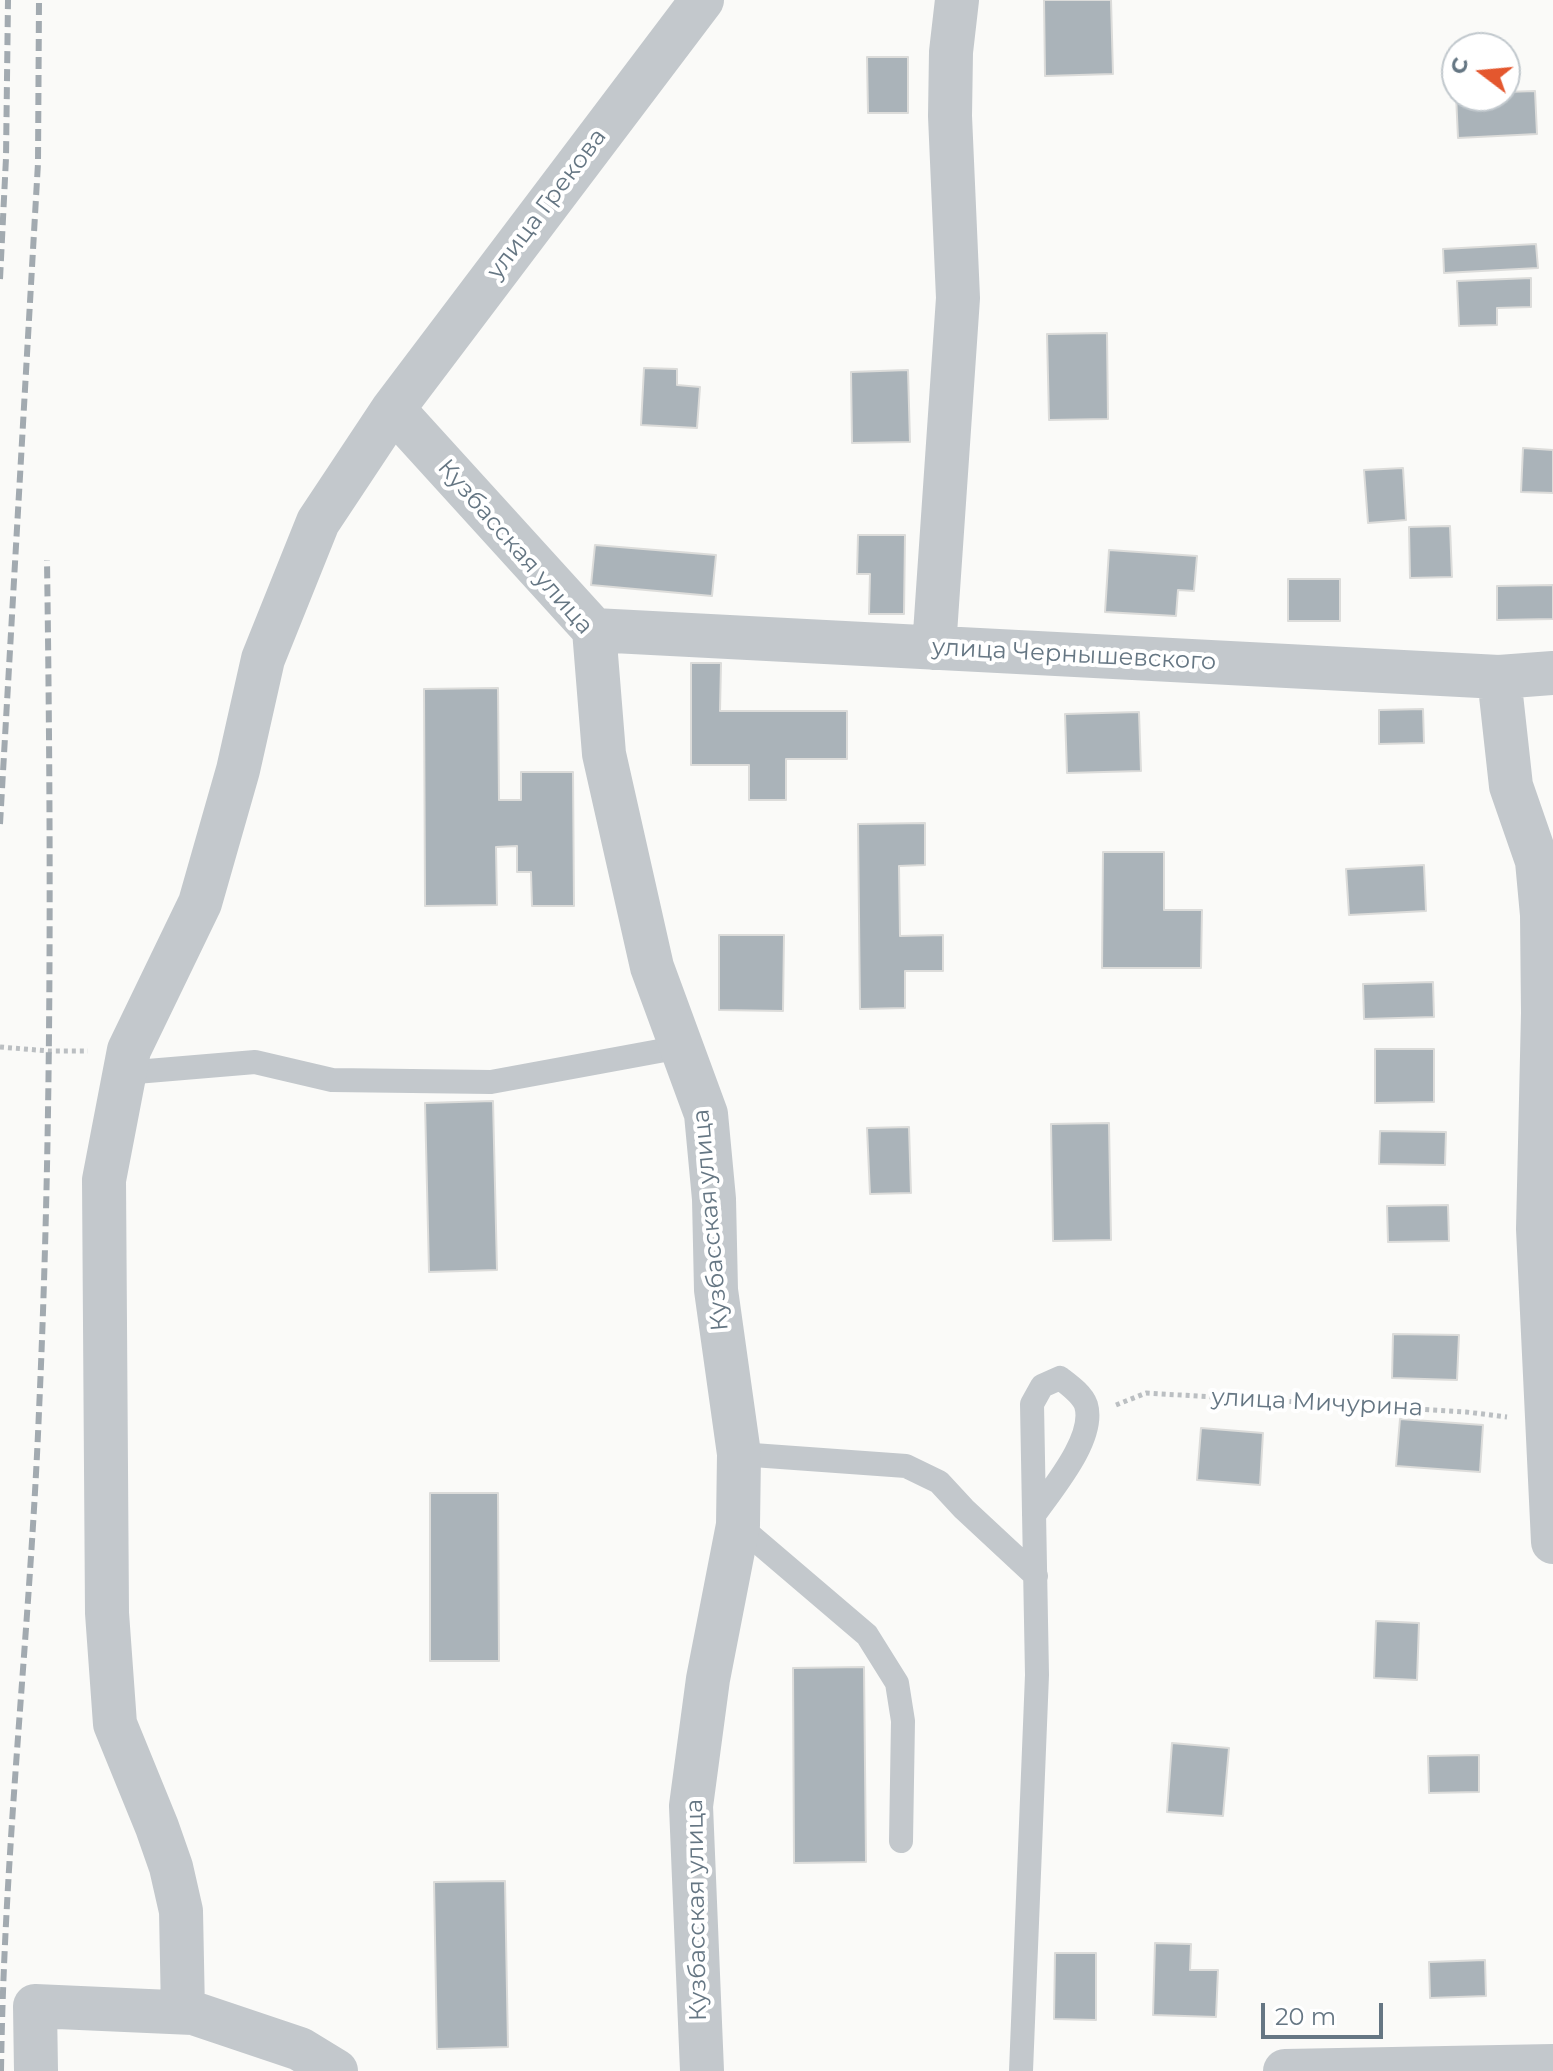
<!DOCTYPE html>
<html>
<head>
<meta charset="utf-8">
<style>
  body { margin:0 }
  #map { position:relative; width:1553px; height:2071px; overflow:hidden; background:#fafaf8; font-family:Montserrat,sans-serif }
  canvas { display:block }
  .north { position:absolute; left:1441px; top:32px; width:80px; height:80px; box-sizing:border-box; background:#fff; border:2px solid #c1c8cd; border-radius:50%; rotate:286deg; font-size:22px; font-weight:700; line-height:32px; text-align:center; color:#657683 }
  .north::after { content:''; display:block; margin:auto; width:28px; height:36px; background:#e4572e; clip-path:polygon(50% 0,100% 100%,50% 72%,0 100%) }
  .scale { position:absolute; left:1261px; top:2003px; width:122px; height:36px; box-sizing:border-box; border:4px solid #657683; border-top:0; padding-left:10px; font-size:24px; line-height:28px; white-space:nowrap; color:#657683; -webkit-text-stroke:6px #fff; paint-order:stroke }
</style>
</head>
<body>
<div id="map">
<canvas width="1553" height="2071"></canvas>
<div class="north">С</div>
<div class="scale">20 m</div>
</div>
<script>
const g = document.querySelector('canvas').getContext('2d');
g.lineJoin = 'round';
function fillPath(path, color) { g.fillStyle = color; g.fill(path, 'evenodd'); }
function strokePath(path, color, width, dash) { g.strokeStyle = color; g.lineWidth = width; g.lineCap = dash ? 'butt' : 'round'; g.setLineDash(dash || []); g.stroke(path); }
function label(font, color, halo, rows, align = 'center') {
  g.font = font + ' Montserrat,sans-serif'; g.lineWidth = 8; g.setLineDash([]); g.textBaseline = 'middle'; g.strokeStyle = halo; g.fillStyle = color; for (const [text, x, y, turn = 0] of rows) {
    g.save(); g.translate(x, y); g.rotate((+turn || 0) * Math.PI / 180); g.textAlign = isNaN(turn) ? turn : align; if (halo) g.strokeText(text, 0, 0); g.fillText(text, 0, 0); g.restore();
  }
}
const building = new Path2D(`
  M1044 0H1111L1113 74 1045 76Z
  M867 57H908V113H868Z
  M1535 91 1537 134 1458 138 1456 95 1505 96V92Z
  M1536 244 1538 268 1444 273 1443 249Z
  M1531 278V307L1497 308V325L1459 326 1457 281Z
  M1107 333 1108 419 1049 420 1047 334Z
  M644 368 677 369V385L700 387 697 428 641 425Z
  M908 370 910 442 852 443 851 372Z
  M1523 448 1553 450V493L1521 492Z
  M1403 468 1406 520 1368 523 1364 470Z
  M1450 526 1452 577 1410 578 1409 527Z
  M858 535H905L904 614H869L870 574H857Z
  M595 545 716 555 712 596 591 585Z
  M1109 550 1197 556 1194 591 1178 590 1176 616 1105 612Z
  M1288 579H1340V621H1288Z
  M1553 585V619L1497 620V586Z
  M691 663H721L720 711H847V759H786V800H749V765H691Z
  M498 688 499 800H521V772H573L574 906H532L531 872H517V846L496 847 497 905 425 906 424 689Z
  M1423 709 1424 743 1379 744V710Z
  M1139 712 1141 771 1067 773 1065 714Z
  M925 823V865L899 866 900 936 943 935V971H905V1008L860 1009 858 824Z
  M1103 852H1164V910H1202L1201 968H1102Z
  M1424 865 1426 911 1349 915 1346 869Z
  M719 935H784L783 1011 719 1010Z
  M1433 982 1434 1017 1364 1019 1363 984Z
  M1375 1049H1434V1102L1375 1103Z
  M493 1101 497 1270 429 1272 425 1103Z
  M1109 1123 1111 1240 1053 1241 1051 1124Z
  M909 1127 911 1193 870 1194 867 1128Z
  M1380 1131 1446 1132 1445 1165 1379 1164Z
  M1448 1205 1449 1241 1388 1242 1387 1206Z
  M1393 1334 1459 1335 1457 1380 1392 1378Z
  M1400 1419 1483 1425 1480 1472 1396 1466Z
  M1201 1428 1263 1433 1260 1485 1197 1480Z
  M430 1493H498L499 1661H430Z
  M1376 1621 1419 1623 1417 1680 1374 1678Z
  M864 1667 866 1862 794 1863 793 1668Z
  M1172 1743 1229 1748 1223 1816 1167 1812Z
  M1479 1755V1792L1429 1793 1428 1756Z
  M505 1881 508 2047 437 2049 434 1882Z
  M1155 1943 1191 1944 1190 1970H1218L1216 2017 1153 2015Z
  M1055 1953H1096V2020L1054 2019Z
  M1485 1960 1486 1996 1430 1998 1429 1962Z`);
const path = new Path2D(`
  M0 1047 49 1051H88
  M1116 1405 1146 1393 1466 1412 1507 1417`);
const lane = new Path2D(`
  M124 1073 255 1062 332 1080 491 1082 681 1047
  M739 1454 906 1466 939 1482 964 1509 1036 1576
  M738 1525 867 1635 897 1683 903 1721 901 1841
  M1021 2071 1037 1675 1032 1404 1042 1386 1060 1378C1069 1385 1082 1394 1086 1405 1096 1438 1052 1489 1034 1515`);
const street = new Path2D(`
  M393 409 594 630 604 754 652 967 706 1114 714 1199 716 1290 739 1454 738 1525 708 1679 691 1806 702 2071
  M594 630 1499 677 1553 673
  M934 648 958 298 950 116 951 52 957 0
  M1499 677 1511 786 1537 861 1542 915 1543 1013 1538 1229 1553 1542
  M183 2012 181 1911 171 1867 157 1827 115 1724 107 1613 104 1180 129 1050 200 903 238 770 263 659 318 522 393 409 702 0
  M36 2071 35 2006 193 2013 300 2049 336 2071
  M1285 2071 1553 2066`);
const rail = new Path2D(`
  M0 279 6 158 8 0
  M0 824 38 163 39 0
  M1 2071C4 1850 30 1631 39 1411 52 1127 51 844 47 560`);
const streetNames = [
  ["улица Грекова",547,204,-53],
  ["Кузбасская улица",515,547,49],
  ["улица Чернышевского",1074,655,3],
  ["Кузбасская улица",711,1220,-95],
  ["улица Мичурина",1317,1403,3],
  ["Кузбасская улица",697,1910,-91]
];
fillPath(building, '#aab3b9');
strokePath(building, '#dcdcda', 2);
strokePath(path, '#bbbfc2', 5, [4, 4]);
strokePath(lane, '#c3c8cc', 24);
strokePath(street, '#c3c8cc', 44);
strokePath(rail, '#a2aab0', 6, [12, 6]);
label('24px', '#657683', '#fff', streetNames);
</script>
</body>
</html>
